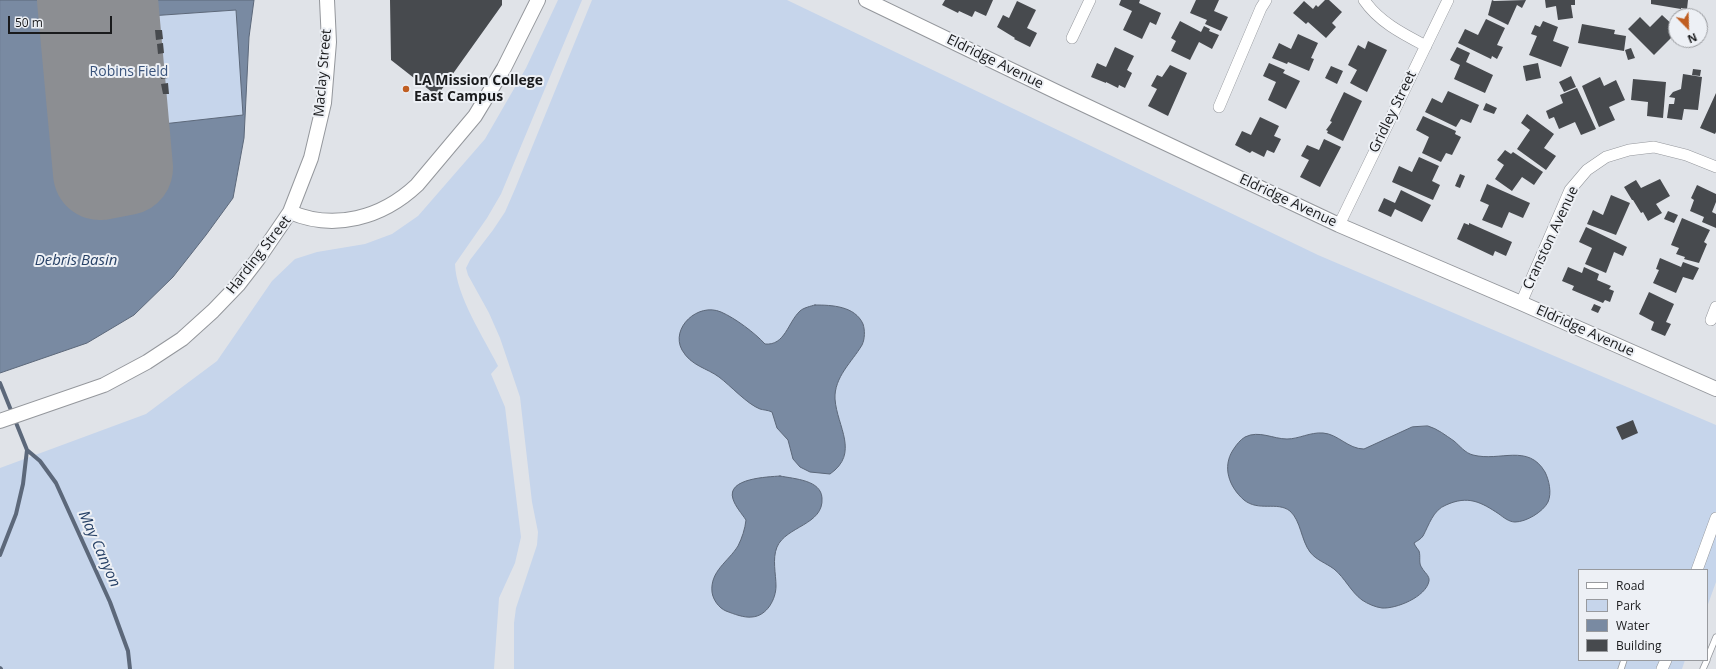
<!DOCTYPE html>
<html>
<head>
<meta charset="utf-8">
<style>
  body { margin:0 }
  #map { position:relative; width:1716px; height:669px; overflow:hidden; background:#e0e3e8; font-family:"Open Sans",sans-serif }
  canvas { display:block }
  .legend { position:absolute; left:1578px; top:569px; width:130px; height:92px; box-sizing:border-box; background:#edf0f5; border:1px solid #989a9e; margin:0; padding:5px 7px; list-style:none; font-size:12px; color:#191a1c }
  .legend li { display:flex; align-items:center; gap:8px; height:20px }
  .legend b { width:20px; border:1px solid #989a9e }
  .north { position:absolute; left:1668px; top:8px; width:40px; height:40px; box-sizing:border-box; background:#edf0f5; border:1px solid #989a9e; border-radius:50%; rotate:157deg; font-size:11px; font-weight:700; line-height:16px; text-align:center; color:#191a1c }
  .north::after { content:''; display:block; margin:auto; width:14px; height:18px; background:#c05e21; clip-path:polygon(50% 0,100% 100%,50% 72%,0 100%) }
  .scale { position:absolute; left:8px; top:16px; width:104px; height:18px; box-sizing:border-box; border:2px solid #191a1c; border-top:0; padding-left:5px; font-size:12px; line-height:14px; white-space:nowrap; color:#191a1c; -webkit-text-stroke:3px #edf0f5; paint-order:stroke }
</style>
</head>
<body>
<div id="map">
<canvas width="1716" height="669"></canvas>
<ul class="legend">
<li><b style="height:5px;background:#fff"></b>Road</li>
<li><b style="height:11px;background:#c6d5eb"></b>Park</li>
<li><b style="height:11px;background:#798aa2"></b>Water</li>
<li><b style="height:11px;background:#474a4e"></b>Building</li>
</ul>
<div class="north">N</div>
<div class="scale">50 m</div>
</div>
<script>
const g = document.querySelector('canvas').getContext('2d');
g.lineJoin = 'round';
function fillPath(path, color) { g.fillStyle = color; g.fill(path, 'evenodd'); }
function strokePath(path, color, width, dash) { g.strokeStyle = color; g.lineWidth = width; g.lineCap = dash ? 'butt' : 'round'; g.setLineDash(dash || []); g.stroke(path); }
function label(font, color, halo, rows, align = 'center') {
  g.font = font + ' "Open Sans",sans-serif'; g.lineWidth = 4; g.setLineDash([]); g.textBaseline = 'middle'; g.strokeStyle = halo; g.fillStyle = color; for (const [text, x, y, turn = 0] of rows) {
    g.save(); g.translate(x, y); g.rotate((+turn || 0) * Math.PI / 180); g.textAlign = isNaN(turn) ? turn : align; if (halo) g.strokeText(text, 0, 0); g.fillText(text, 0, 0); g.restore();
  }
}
const green = new Path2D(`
  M67 0H134L135 17 236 10 243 115 137 127 140 178 82 185Z
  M558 0H582L501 194 487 218 455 264C456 296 484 338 498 366L491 374 505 407 521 537 515 563 499 598 494 669H0V468L146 414 217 361 272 281 295 259 317 252 365 244 392 234 418 216 485 139 526 68Z
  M592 0H787L1318 255 1716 425V582L1707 607V570H1579V660H1685L1682 669H514V623L516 608 537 545 538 532 532 502 520 397 500 338 489 313 468 275 466 268 470 260 493 230 505 212 515 189Z`);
const water = new Path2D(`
  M0 0H67L83 185 140 178 136 127 243 115 236 10 135 17 134 0H254L249 37 244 138 233 198 206 235 173 277 134 315 87 343 0 373Z
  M815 305C832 305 855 306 863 324 865 330 865 339 862 345 852 362 834 377 835 399 837 427 860 453 830 474L810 472 800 467 793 459 788 440 777 428 772 412C768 410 763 410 760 409 747 404 731 386 719 377 707 368 691 366 682 350 670 328 698 302 721 312 735 318 755 333 765 344 785 346 788 322 800 311 803 308 811 306 815 305Z
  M1428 426C1438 429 1445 435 1454 441 1460 446 1465 453 1473 455 1500 462 1528 443 1545 472 1549 480 1552 493 1548 502 1543 512 1526 522 1515 522 1509 522 1503 517 1499 514 1481 502 1468 495 1446 505 1433 510 1429 525 1423 536 1421 539 1417 541 1414 543 1415 546 1417 548 1419 551 1421 557 1418 563 1422 568 1424 572 1430 576 1429 581 1426 597 1396 609 1382 608 1375 607 1368 604 1362 600 1351 592 1345 578 1334 569 1326 563 1316 560 1310 552 1301 540 1301 521 1290 511 1277 501 1259 512 1244 500 1229 487 1222 467 1233 450 1237 444 1240 440 1245 437 1259 430 1273 439 1287 439 1299 439 1310 432 1323 433 1338 434 1348 449 1364 449L1412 427Z
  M780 476C795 479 821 480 822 498 824 525 786 526 777 547 772 559 776 574 776 586 776 599 767 616 752 617 744 618 734 614 726 611 719 608 713 600 712 592 710 571 728 562 738 546 742 538 745 529 746 520 742 514 735 506 733 499 726 478 768 477 780 476Z`);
const stream = new Path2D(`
  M0 383 27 450 23 484 16 514 0 555
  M27 450 40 461 56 483 110 602 128 651 130 669
  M0 668 1 669`);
const runway = new Path2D(`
  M84 0 100 173 126 168 111 0`);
const building = new Path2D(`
  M390 0H502V5L437 96 391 60Z
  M945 0H993L986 16 975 11 972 17 959 11 958 13 942 5Z
  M1121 0H1140L1139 3 1161 13 1156 25 1150 22 1142 39 1123 30 1132 11 1119 5Z
  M1196 0H1219L1214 11 1228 17 1221 31 1205 24 1207 20 1190 13Z
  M1325 0H1329L1342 12 1332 23 1336 27 1326 38 1308 22 1306 24 1293 13 1304 1 1313 9 1316 5 1318 7Z
  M1492 0 1494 1 1526 0 1522 8 1517 5 1508 25 1488 15Z
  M1545 0H1575V5H1571L1573 18 1558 20 1556 6 1546 8Z
  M1651 0H1688L1687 9 1681 8V9L1651 4Z
  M1017 1 1036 10 1027 28 1037 33 1030 47 1014 39 1015 38 997 27 1003 15 1009 18Z
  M1662 15 1676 28V33L1654 55 1628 29 1640 17 1650 27Z
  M1486 19 1505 28 1497 45 1503 47 1497 59 1492 56 1491 59 1458 43 1465 29 1478 35Z
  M1180 21 1201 32 1204 26 1210 29 1209 31 1219 35 1212 49 1199 42 1190 60 1171 51 1176 41 1171 38Z
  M1543 21 1558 27 1553 41 1569 47 1561 67 1529 55 1537 36 1531 34 1535 25 1540 27Z
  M1582 24 1615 30 1614 34 1626 36 1624 51 1578 43Z
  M155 30H162L163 39 156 40Z
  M1298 34 1318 43 1311 58 1314 59 1309 71 1288 62 1287 64 1272 58 1279 43 1291 49Z
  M1368 41 1387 50 1367 92 1350 83 1357 70 1348 65 1358 45 1365 49Z
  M163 43 164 53 158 54 157 44Z
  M1115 47 1134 56 1127 70 1132 73 1125 88 1119 85 1118 88 1106 82V83L1091 77 1097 63 1106 67Z
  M1457 47 1470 53 1466 62 1493 75 1485 93 1454 79 1460 65 1450 60Z
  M1631 48 1635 58 1628 60 1625 50Z
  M1269 63 1285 70 1283 73 1300 81 1286 109 1268 100 1276 82 1263 76Z
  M1538 63 1541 78 1526 81 1523 66Z
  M1170 65 1187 73 1168 116 1148 106 1157 89 1151 86 1157 75 1162 77Z
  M1331 66 1343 71 1337 84 1325 78Z
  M167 68 168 78 161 79 160 69Z
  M1693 69 1701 70 1700 76 1692 75Z
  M1683 74 1702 77 1698 110 1684 109 1682 120 1667 118 1669 104H1674L1675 98 1669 97 1673 92 1681 89Z
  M1571 76 1576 87 1564 92 1559 82Z
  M1600 77 1604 86 1616 80 1625 100 1609 107 1615 120 1599 127 1582 86Z
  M1633 79 1666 82 1663 118 1647 116 1648 102 1631 100Z
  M168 83 169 94H163L161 84Z
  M1577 88 1596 129 1581 135 1575 122 1559 129 1554 117 1549 119 1546 111 1563 103 1560 95Z
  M1448 91 1479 105 1471 123 1461 119 1456 127 1425 112 1432 98 1442 103Z
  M1344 92 1362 101 1343 141 1327 133 1328 131 1326 130 1332 122 1330 121Z
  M1716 93V132L1715 134 1700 128Z
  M1486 103 1497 108 1494 114 1483 110Z
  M1527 114 1554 134 1544 148 1556 156 1546 170 1517 149 1530 130 1521 123Z
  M1423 116 1456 131 1455 134 1461 137 1452 155 1446 153 1441 162 1422 153 1429 137 1416 130Z
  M1260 117 1279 126 1274 136 1281 139 1274 153 1267 150 1264 157 1252 151 1250 153 1235 145 1242 131 1251 135Z
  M1324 139 1341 147 1320 187 1300 177 1309 160 1301 156 1307 145 1319 150Z
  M1505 150 1511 154 1513 152 1543 172 1534 185 1522 177 1512 191 1495 179 1504 165 1497 160Z
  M1419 157 1439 166 1432 181 1440 185 1433 200 1392 182 1399 166 1412 172Z
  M1460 174 1465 176 1460 188 1455 186Z
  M1660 179 1670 196 1656 204 1662 213 1648 221 1643 212 1641 213 1633 200H1632L1624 187 1636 180 1641 188Z
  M1487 184 1530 203 1523 218 1509 212 1502 228 1482 220 1489 205 1480 201Z
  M1697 185 1716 194V202L1712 212 1716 214V228L1702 222 1704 217 1690 211 1694 200 1691 198Z
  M1401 190 1431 205 1422 222 1395 209 1391 217 1378 211 1384 198 1395 203Z
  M1611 195 1630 203 1616 235 1587 224 1593 210 1603 215Z
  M1668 211 1678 215 1674 223 1664 219Z
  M1682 218 1710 230 1704 242 1707 244 1699 263 1684 259 1685 257 1676 254 1679 248 1671 245Z
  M1464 223 1469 225V223L1512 242 1506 256 1495 251 1493 256 1457 239Z
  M1586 227 1627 247 1623 256 1614 252 1606 273 1585 264 1592 248 1579 242Z
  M1660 258 1681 267 1683 262 1699 268 1693 280 1683 277 1676 293 1653 283 1659 270 1656 269Z
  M1568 267 1582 273 1584 267 1599 274 1597 280 1611 286 1609 289 1614 291 1610 302 1605 300 1603 303 1572 290 1574 286 1562 281Z
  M1649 292 1674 304 1666 322 1671 324 1665 336 1651 330 1654 322 1639 314Z
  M1594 304 1601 307 1598 313 1591 310Z
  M1633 420 1638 433 1622 440 1616 427Z`);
const service = new Path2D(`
  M1707 659 1716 637
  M1621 669 1624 660
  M1703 669 1707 660`);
const minor = new Path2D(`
  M1364 0C1379 22 1403 34 1426 46
  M1072 38 1090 0
  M1219 107 1261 8 1266 0
  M1339 225 1448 0
  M1521 303 1570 190 1587 170 1606 157 1629 150 1654 147 1686 155 1716 167
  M1711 320 1716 307
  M1697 570 1716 518
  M1662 669 1666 660`);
const tertiary = new Path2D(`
  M866 0 1059 93 1339 225 1521 303 1716 389
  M290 212C334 231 382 218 417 185L475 116 504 68 538 0
  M0 421 104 385 147 362 182 339 213 311 238 285 258 259 290 212 311 158 324 103 329 42 327 0`);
const markers = [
  [406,89,4,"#c05e21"]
];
const streetNames = [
  ["Eldridge Avenue",995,62,26],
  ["Maclay Street",323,73,-85],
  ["Gridley Street",1393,112,-64],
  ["Eldridge Avenue",1288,201,25],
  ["Cranston Avenue",1551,238,-65],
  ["Harding Street",259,255,-52],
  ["Eldridge Avenue",1585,331,24]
];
const parkNames = [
  ["Robins Field",129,72]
];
const poiNames = [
  ["LA Mission College",414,81],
  ["East Campus",414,97]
];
const waterNames = [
  ["Debris Basin",76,261],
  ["May Canyon",99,549,66]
];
fillPath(green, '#c6d5eb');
fillPath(water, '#798aa2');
strokePath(water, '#5c687a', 1);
strokePath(stream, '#5c687a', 4);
strokePath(runway, '#8c8e92', 94);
fillPath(building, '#474a4e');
strokePath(service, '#94979c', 7);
strokePath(minor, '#94979c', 12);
strokePath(tertiary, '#94979c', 16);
strokePath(service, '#fff', 5.5);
strokePath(minor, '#fff', 11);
strokePath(tertiary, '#fff', 14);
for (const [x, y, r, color] of markers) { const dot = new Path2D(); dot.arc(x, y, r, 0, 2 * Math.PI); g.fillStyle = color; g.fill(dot); strokePath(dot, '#edf0f5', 1.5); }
label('14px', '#191a1c', '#edf0f5', streetNames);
label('14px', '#3a547c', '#edf0f5', parkNames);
label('bold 14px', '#191a1c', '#edf0f5', poiNames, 'left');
label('italic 15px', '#284267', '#edf0f5', waterNames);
</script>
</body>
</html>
